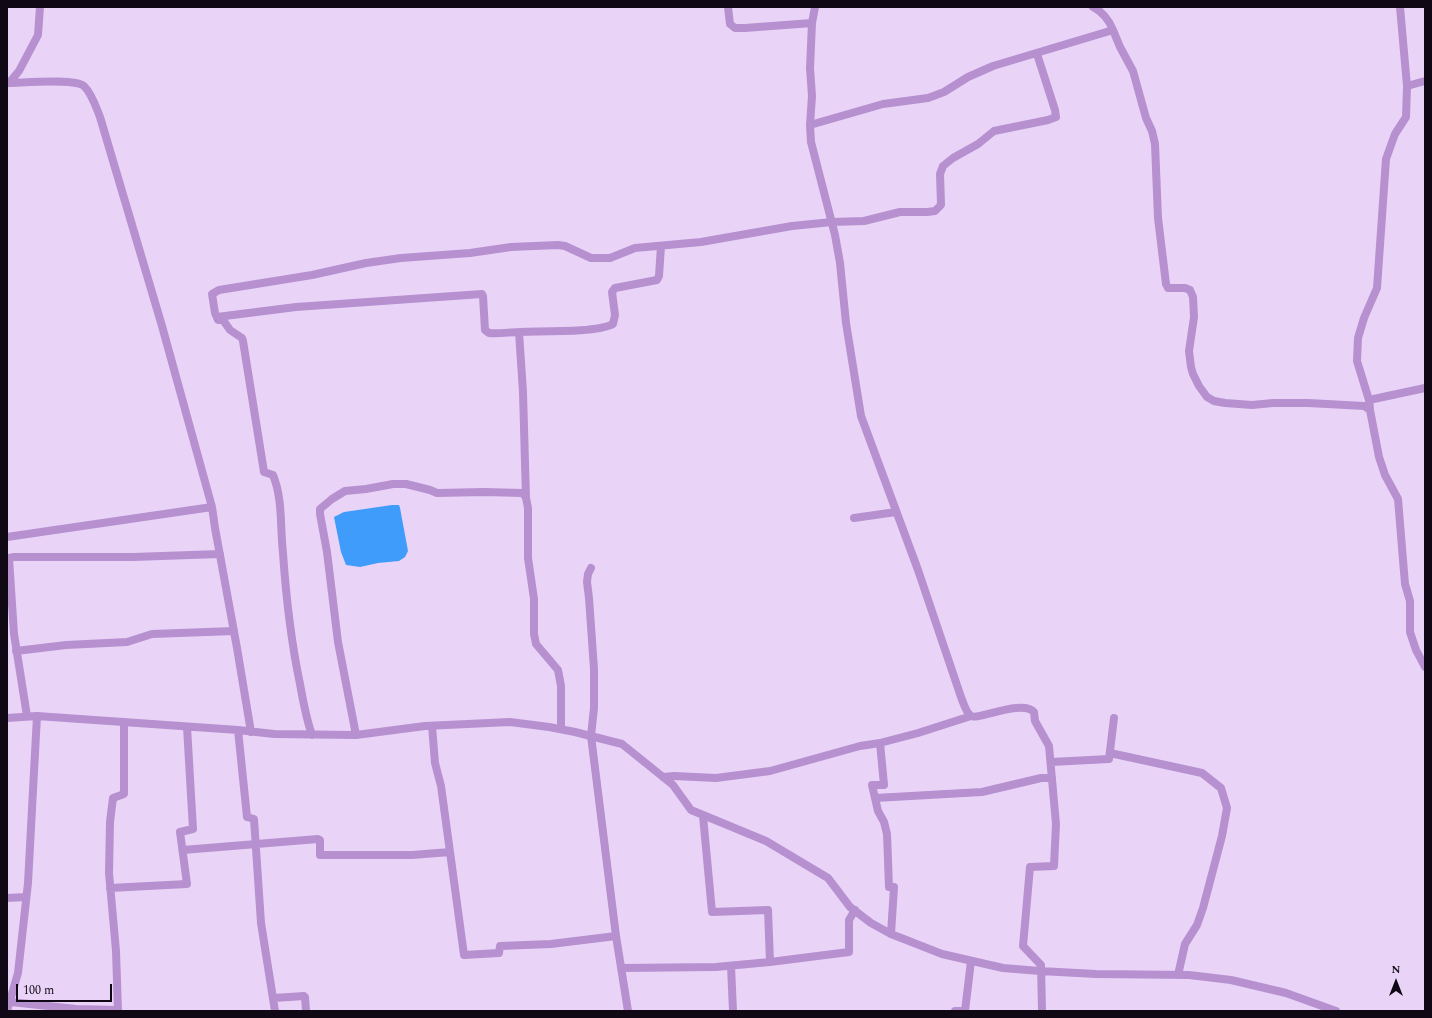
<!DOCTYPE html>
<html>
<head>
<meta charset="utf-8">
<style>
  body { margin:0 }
  #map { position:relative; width:1432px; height:1018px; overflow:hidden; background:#e9d4f8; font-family:Spectral,serif }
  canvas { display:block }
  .frame { position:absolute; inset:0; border:8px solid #100915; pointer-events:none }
  .north { position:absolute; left:1376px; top:962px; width:40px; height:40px; -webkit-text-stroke:3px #e9d4f8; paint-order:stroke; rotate:0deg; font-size:11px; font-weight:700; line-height:16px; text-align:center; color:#100915 }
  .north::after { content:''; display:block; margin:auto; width:14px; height:18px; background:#100915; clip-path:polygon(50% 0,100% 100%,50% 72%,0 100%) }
  .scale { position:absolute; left:16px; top:984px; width:96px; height:18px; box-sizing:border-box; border:2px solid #100915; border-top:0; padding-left:5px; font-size:12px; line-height:14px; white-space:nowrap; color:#100915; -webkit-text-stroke:3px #e9d4f8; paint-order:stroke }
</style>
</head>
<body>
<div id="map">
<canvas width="1432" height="1018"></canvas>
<div class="frame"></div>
<div class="north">N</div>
<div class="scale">100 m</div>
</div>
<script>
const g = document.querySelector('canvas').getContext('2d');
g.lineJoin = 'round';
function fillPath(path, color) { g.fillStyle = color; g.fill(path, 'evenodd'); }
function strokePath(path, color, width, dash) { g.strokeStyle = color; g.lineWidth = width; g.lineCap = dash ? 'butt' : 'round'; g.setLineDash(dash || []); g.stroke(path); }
const water = new Path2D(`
  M392 505H399L400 508 408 551 405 557 399 561 378 563 360 567 346 565 341 552 334 517 344 512Z`);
const minor = new Path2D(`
  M728 7 730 24 735 28H745L812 23
  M815 7 812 23 810 68 812 96 810 125 811 142 835 235 840 263 846 323 861 416 918 570 961 697C963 702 966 713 971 716 978 720 1023 699 1034 712L1035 721 1049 746 1056 824 1054 866 1030 867 1023 946 1041 965 1042 1011
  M1113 30 1120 47 1133 71 1146 118 1152 131 1155 144 1158 218 1166 284 1168 288H1185L1190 290 1193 297 1194 317 1189 351 1191 367 1193 374 1199 386 1207 397 1214 401 1225 403 1252 405 1273 403H1308L1364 406 1370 410 1379 457 1385 475 1398 499 1405 584 1410 601V632L1416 650 1425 667
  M7 83C22 83 74 78 84 86 92 94 96 107 100 117L162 326 212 507 215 528 237 648 251 732
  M9 83 19 71 38 35 40 7
  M1407 86 1425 81
  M810 125 883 104 928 98 944 92 968 77 993 66 1113 30C1109 20 1103 12 1093 7
  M217 317 296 307 482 294 483 296 485 330 489 333C500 334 510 332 520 332 542 331 596 333 613 324L615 315 612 292 615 288 657 280 659 276 661 246
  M519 332 523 392 526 498
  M1369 400 1425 388
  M1370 409 1369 400 1357 361 1358 338 1364 318 1377 288 1386 159 1395 134 1406 117 1407 86 1400 7
  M854 518 896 512
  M7 537 212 507
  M591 568 588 574 587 582 589 598 594 669V708L591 736 616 936 628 1011
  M16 651 66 645 127 642 152 634 234 631
  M27 716 14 634 9 558 14 557H133L220 554
  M7 718 37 716 238 730 274 734 356 735 425 726 510 722 549 727 575 732 622 744 673 785 691 810 766 841 828 878 850 907 871 923 891 934 942 954 1003 968 1040 971 1096 974 1189 975 1231 980 1286 993 1336 1011
  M238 730 247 817 254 819 261 923 275 1011
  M312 735C306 718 303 701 300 684 291 641 286 597 283 553 280 528 283 499 273 475L264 472 243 341 242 338 230 330 223 320H218L215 313 212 294 219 290 312 275 366 263 401 258 470 253 511 247 558 245 565 246 591 258H610L635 248 701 242 792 226 832 222 864 221 900 212H927L935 211 941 205 940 174 943 166 953 158 978 144 994 131 1048 120 1056 117 1055 110 1037 54
  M356 735 338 642 327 552 320 514V509L332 499 345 491 366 489 393 484H406L430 490 437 493 484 492 523 493 526 498 528 508V558L534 599V634L536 644 558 670 561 686V729
  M880 743 918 733 971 716
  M1110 753 1202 773 1221 788 1227 808 1222 836 1203 908 1197 925 1185 944 1178 975
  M1051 762 1109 759 1114 718
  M663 777 674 776 716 778 770 771 860 746 880 743 884 785H872L878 811 884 822 887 834 889 887H894L891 934
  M875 798 982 792 1041 778H1052
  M703 816 712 912 768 910 770 962 849 952V920L855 910
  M183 850 318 839 320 840V855H412L450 852 441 786 435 763 432 726
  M450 852 464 955 499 953 500 946 551 944 616 936
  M110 888 187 884 180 832 193 829 187 727
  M7 898 26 897
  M731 966 733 1011
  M621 968 716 967 770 962
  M274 998 304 996 305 997 306 1011
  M11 1002 76 1009 118 1010
  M7 1011 18 973 28 883 37 716
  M118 1011 116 951 109 873 110 822 113 798 124 794V723
  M955 1011H965L971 961`);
fillPath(water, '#3f9cfa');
strokePath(minor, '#b790d0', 8);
</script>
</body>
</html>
